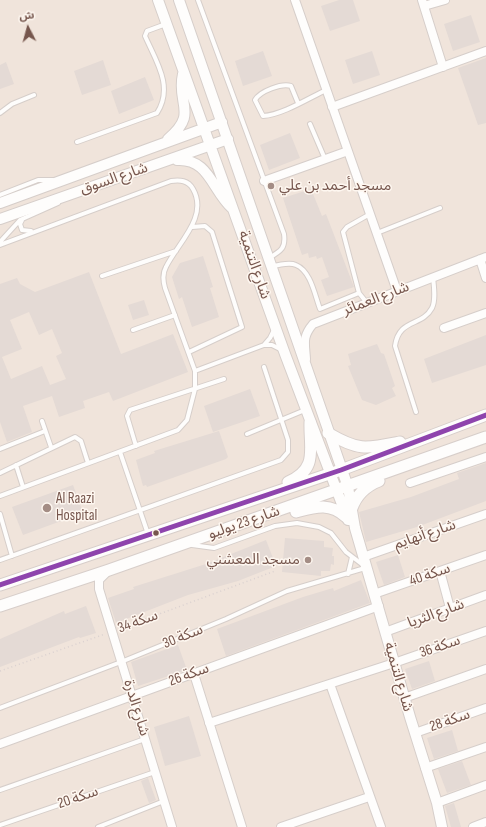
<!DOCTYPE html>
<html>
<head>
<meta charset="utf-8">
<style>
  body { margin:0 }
  #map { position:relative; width:486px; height:827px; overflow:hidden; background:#f8f2ed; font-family:"Sofia Sans Condensed","Noto Sans Arabic",sans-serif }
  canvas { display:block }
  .north { position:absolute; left:8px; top:8px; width:40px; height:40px; -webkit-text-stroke:3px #fef7f0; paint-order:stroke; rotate:354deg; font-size:11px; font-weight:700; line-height:16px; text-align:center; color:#76564d }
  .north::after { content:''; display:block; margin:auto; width:14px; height:18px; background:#76564d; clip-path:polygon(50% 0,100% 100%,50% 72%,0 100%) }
</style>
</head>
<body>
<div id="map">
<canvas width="486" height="827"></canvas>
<div class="north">ش</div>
</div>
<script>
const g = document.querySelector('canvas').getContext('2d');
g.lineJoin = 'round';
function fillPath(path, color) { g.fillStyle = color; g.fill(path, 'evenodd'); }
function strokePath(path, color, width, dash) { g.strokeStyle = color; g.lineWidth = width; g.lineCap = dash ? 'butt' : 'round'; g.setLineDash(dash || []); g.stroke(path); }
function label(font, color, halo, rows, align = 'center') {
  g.font = font + ' "Sofia Sans Condensed","Noto Sans Arabic",sans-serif'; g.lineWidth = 3; g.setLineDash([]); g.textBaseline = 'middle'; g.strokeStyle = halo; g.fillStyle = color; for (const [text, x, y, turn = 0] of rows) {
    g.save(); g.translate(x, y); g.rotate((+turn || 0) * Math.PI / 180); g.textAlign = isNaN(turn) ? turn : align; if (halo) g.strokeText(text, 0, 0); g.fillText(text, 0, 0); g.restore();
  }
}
const residential = new Path2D(`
  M0 0H486V827H0Z`);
const building = new Path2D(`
  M339 0H353L360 21 330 31 321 6Z
  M471 15 480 42 453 51 444 24Z
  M263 51 272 76 243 86 235 61Z
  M372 51 380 75 353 84 345 60Z
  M486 58V123L478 125 458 68Z
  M103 60 111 85 82 95 74 71Z
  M6 62 14 84 0 89V65Z
  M145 77 154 100 119 114 111 91Z
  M290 133 300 158 269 170 260 145Z
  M311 189 322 216 326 214 354 287 327 296 321 280 329 277 322 257 317 259 316 256 309 258 308 253 302 255 283 198Z
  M203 256 213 287 210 288 219 317 192 327 182 297 179 299 172 277 180 263Z
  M89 272 121 354 173 334 188 372 113 401 109 392 83 401 85 408 59 417 52 396 23 406 32 432 7 442 0 422V284L17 278 20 284 35 292ZM29 312 39 335 52 329 62 353 56 356 66 379 50 385 42 366 11 379 2 357 22 349 10 320Z
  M144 300 149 315 133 320 128 305Z
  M486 335V365L432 383 424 359Z
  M377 344 381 353 384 354 395 386 392 388 396 396 376 405 362 400 348 366 351 365 348 354Z
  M250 389 260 416 213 432 204 406Z
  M219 431 228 457 226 459 147 487 146 485 143 486 136 460 155 453 154 451Z
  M486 463V501L417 527 366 542 359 512 411 497 459 479 457 473Z
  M73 485 83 513 23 535 12 507Z
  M285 538 324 541V547L333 548 332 556H334V565L331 564 330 571H321V576L282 572Z
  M266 540 276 566 238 581 188 595 116 623 108 598 134 589 133 587 206 564Z
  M398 555 405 577 384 585 376 562Z
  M361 580 370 603 226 656 217 629 303 597 333 588 334 591Z
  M86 606 96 633 80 638 79 637 0 667V639L64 611 65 614Z
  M178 645 187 670 138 686 131 662Z
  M429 661 435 681 412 689 405 669Z
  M189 716 201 756 165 766 154 727Z
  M452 730 458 751 434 759 427 738Z
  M462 761 471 785 447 793 438 769Z
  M148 778 156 800 149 803 141 781Z
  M454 803 461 827H451L445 806Z`);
const path = new Path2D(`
  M119 629 275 571
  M0 671 105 634`);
const service = new Path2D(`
  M198 0 284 234C286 248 281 251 269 258
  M298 103 291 86C282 83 260 91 255 100L263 116C282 115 309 98 326 90
  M0 113 12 104 34 95
  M310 124 325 159
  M77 142 157 113C174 87 156 61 145 36L147 31 166 24
  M0 195 38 180H53
  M22 220 20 224 22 230 31 231
  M377 233 440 208
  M0 242 20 220 58 203
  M0 245 171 181C180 180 188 180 193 189 209 217 177 244 166 267 162 274 163 281 165 288L195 371V389L187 420 178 430 0 496
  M271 267C278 265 289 262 296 265 311 271 315 296 320 309L359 293 367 303
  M102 276 176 251
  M359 293 343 232 347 227 370 214
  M133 330 175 315
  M264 345H272L282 350
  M189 352 242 327 212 232 205 226 192 227
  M195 371 264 345 270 338 274 330
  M416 412 395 346C399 318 422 327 432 308 436 300 434 287 433 277
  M42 421 51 447
  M247 434 305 410
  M136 446 127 416 130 410 224 379
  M0 449 45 431
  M120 452 148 534
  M16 465 23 487
  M0 473 75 437 81 441 88 463
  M0 514 12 556
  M192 545 214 548 275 526 297 523 319 527 331 533 346 552 363 565
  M0 560 281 460 288 452V440L264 367
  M348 574 352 557
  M0 708 121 662 226 619 287 591 365 568
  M0 790 145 739
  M0 825 155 772
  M98 827 164 801`);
const minor = new Path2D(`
  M295 0 397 291
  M422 0 443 67
  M424 6 445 0
  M332 107 486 51
  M264 181 348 151
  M480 259 486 278
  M444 328 486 313
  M306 359C305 343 302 337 313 324L486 257
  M410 483 486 457
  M363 557 486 514
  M108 571 99 580V589L172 827
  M440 571 450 608
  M374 594 486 555
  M385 632 486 595
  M194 674 242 827
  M330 684 381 827
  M404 698 486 669
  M209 723 394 663 486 631
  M415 733 486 708
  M0 744 379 606
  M425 768 486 747
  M437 803 486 785
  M281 827 369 797
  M473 827 486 822`);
const tertiary = new Path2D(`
  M158 0 285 354 348 520
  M179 0 348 487 355 528 410 717 437 803 442 827
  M168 139C199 113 176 104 183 74
  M177 160C209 158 212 190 232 208
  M0 203 222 122
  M0 219 228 139`);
const secondary = new Path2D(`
  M328 433C359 451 365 449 400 442
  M288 482C319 469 309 448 310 422
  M352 508C357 494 366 486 379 481
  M296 512C315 507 330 502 346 517
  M0 585 341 470 486 415
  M0 606 109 570 486 437`);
const bus1 = new Path2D(`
  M0 585 341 470 486 415`);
const markers = [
  [271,186,4,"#a48d85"],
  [47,508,5,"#a48d85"],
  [156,533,3.5,"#76564d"],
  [308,560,4,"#a48d85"]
];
const streetNames = [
  ["شارع السوق",114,179,-19],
  ["شارع التنمية",254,265,71],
  ["شارع العمائر",376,299,-21],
  ["شارع 23 يوليو",244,523,-19],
  ["شارع أنهايم",425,535,-19],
  ["سكة 40",430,575,-19],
  ["شارع الثريا",436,614,-20],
  ["سكة 34",138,622,-20],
  ["سكة 30",183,637,-22],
  ["سكة 36",440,647,-19],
  ["سكة 26",189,675,-20],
  ["شارع التنمية",398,677,74],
  ["شارع الدرة",136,708,73],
  ["سكة 28",450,721,-19],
  ["سكة 20",78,798,-19]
];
const poiNames = [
  ["مسجد أحمد بن علي",279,186],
  ["Al Raazi",56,499],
  ["Hospital",56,516],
  ["مسجد المعشني",300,560,"right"]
];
fillPath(residential, '#f0e4db');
fillPath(building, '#e4dad5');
strokePath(service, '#d6ceca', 6);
strokePath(minor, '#d6ceca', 10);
strokePath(tertiary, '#d6ceca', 12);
strokePath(secondary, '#d7ceca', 13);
strokePath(path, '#dad1d0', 1.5, [1, 3]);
strokePath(service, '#fefdfc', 4);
strokePath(minor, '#fefdfc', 8);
strokePath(tertiary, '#fefdfc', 10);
strokePath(secondary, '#fefdfc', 11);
strokePath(bus1, '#8e44ad', 5);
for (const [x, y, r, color] of markers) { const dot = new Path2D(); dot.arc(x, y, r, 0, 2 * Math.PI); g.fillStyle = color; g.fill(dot); strokePath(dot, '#fef7f0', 1.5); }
label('15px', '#76564d', '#fef7f0', streetNames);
label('15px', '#76564d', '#fef7f0', poiNames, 'left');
</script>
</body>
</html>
